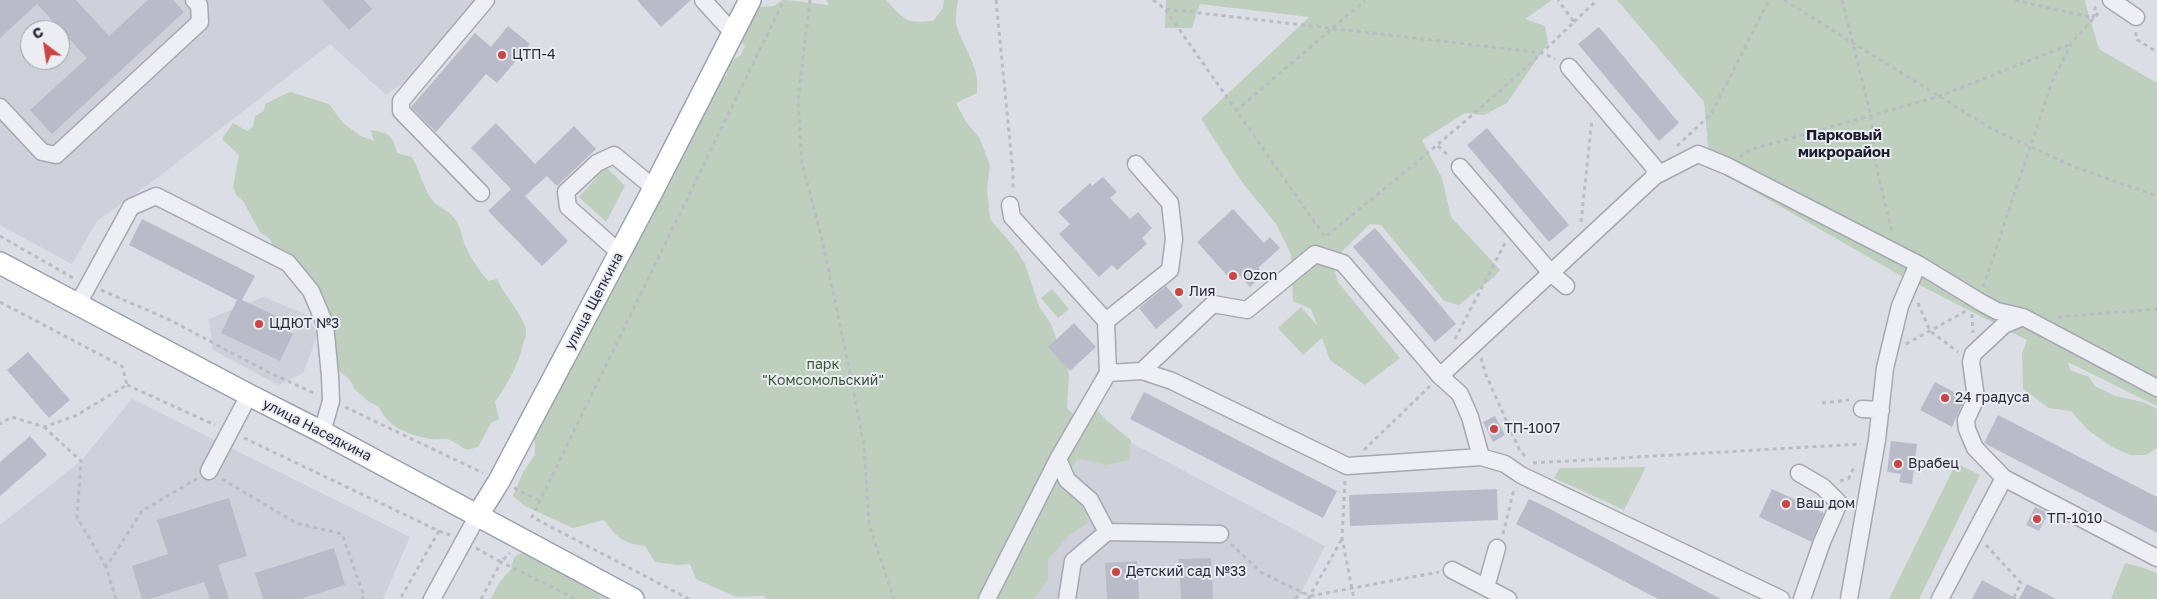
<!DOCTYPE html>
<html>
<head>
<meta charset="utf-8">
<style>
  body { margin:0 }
  #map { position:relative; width:2157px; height:599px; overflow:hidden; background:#dcdee5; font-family:"Golos Text",sans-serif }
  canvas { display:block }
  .north { position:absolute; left:20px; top:20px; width:50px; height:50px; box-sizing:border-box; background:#ebedf3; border:1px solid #9c9fa9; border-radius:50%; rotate:329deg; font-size:14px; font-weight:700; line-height:20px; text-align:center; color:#262a3b }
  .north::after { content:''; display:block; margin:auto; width:18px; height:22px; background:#c94643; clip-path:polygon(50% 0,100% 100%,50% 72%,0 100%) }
</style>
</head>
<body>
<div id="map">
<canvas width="2157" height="599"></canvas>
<div class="north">С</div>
</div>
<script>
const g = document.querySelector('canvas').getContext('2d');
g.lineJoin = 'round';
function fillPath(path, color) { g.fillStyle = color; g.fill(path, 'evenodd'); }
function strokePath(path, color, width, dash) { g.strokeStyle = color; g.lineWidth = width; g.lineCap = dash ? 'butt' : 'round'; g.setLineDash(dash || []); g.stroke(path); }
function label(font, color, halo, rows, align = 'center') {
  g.font = font + ' "Golos Text",sans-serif'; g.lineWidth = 4; g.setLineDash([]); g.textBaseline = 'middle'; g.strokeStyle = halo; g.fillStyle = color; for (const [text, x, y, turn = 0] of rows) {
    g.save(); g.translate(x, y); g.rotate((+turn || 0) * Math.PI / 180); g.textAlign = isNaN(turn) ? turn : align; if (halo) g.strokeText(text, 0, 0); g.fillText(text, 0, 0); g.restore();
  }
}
const built = new Path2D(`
  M0 0H477L418 73 386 95 330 44 153 181 97 221 72 264 0 225ZM30 30H60V60H30Z
  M264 297 305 314 318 334 303 373 278 385 213 350 209 319Z
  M132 399 410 537 383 599H0V525L81 461Z
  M1098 425 1325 546 1298 599H999Z`);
const green = new Path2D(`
  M782 0C798 0 813 4 829 5L826 0H886C904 19 905 24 933 21L943 8 944 0H958C957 8 954 20 957 27 965 51 980 67 977 93L956 103 966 122 979 137 990 165 987 190 990 219 1015 248 1025 264 1039 306 1051 324 1069 374 1067 408 1073 414 1083 410 980 599H766L764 596 736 597 696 579 690 564 677 565 655 562 645 546C623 543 617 538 604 520L573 528 525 506 513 496 523 472 535 455 534 417 549 411 561 375 583 346 581 334 593 308 612 293 611 274 693 116 708 107 706 102 716 77 727 76 728 63 741 55 745 46 738 38 745 8 774 6Z
  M1166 0H1552L1525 19 1545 26 1548 43 1507 103 1484 115 1465 113 1422 140 1442 178 1451 217 1500 270 1494 277 1459 305 1444 301 1381 225 1370 224 1332 261 1338 282 1400 358 1365 385 1330 360 1322 338 1303 355 1278 328 1301 307 1317 325 1311 309 1293 301 1291 254 1276 224 1242 182 1201 119 1309 17 1200 4 1192 28H1165Z
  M1617 0H2086L2085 2 2099 49 2157 83V406L2068 362 2070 370 2089 377 2095 386 2115 396 2143 402 2157 409V448L2146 455H2130L2112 447 2088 430 2071 411 2049 408 2023 389 2022 354 2027 340 1896 273 1710 166 1704 102Z
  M290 92 329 104 344 124 361 136 374 141 371 130C389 133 393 135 397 153L412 157C421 172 422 188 434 202 442 210 450 210 457 222 461 229 462 237 465 245 470 257 479 270 488 281L497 279C505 296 520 311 526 329 527 334 525 339 523 344 518 366 508 383 495 402L499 419 491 423 478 447 467 450C461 447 453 440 447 439 441 439 436 440 431 439 410 435 388 428 379 407L368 401 355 390 350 380 332 365 327 323 274 249 270 239 260 232 243 201 236 195 233 187 239 155 222 139 233 123 247 131 253 127 255 116 264 111 265 104Z
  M606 167 625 186 606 222 579 197Z
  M1052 289 1069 309 1058 318 1041 298Z
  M1094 406 1106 420 1131 440 1129 460 1106 465 1078 459 1065 480 1082 498 1088 523 1069 535 1048 560V580L1033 599H991Z
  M1956 463 1980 475 1919 599H1889Z
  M1646 467 1624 510 1554 478 1560 468Z
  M530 548 544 558 546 567 563 569 578 583 606 599H491L499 583 511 569 514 557Z
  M2125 563 2141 567 2157 573V599H2111Z`);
const building = new Path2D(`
  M0 0H76L109 36 148 0H173L184 12 52 134 30 110 87 58 37 4 0 38Z
  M322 0H364L372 9 349 30Z
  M637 0H691L661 27Z
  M508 26 530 44 497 83 486 74 436 132 411 107 475 33 491 47Z
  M1599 27 1679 123 1659 141 1578 44Z
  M496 123 535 164 574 126 596 149 557 186 547 176 525 196 568 241 542 266 488 211 511 189 471 148Z
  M1487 128 1569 225 1549 242 1467 145Z
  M1103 177 1117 192 1110 198 1130 219 1138 212 1152 228 1142 238 1147 244 1117 270 1112 265 1099 277 1059 234 1070 224 1058 212 1090 183 1092 186Z
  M1233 209 1264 243 1270 237 1280 248 1258 268 1264 274 1250 287 1240 276 1233 282 1197 242Z
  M142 219 255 276 242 300 293 324 289 332 293 334 280 361 221 333 237 300 129 245Z
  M1375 228 1456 324 1435 342 1353 247Z
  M1166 286 1183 306 1156 329 1139 308Z
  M1074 323 1096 347 1070 371 1048 347Z
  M28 352 70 400 49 418 7 370Z
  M1935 382 1965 398 1952 427 1920 410Z
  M1144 392 1337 491 1323 518 1130 419Z
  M1998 415 2157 497V533L1984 443Z
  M1495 416 1505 435 1493 442 1483 422Z
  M30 436 47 455 0 496V462Z
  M1891 441 1917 444 1912 484 1899 482 1901 474 1887 472Z
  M1497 489 1498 520 1350 526 1349 495Z
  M1772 489 1824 513 1812 542 1759 517Z
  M229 498 247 556 218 565 229 599H210L204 582 150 599H142L132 566 168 554 157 520Z
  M1529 499 1548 508 1721 599H1658L1516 524Z
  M2035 507 2048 513 2039 531 2026 525Z
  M334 548 345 585 300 599H263L255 573Z
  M1211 558 1213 599H1181L1179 559Z
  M1137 561 1139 599H1107L1105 563Z
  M1982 580 2017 599H1972Z
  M2027 584 2056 599H2019Z`);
const path = new Path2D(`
  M810 0 798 99 802 164 822 239 851 378 864 446 869 525 894 599
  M996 0 1013 173V191
  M1153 0 1165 9 1325 237C1410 168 1495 99 1574 22L1558 0
  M1784 0 1992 129 2075 167 2157 196
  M1842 0 1871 116 1875 161 1892 232
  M2015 0 2093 18 2096 4
  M1166 9 1543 53 1555 59
  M1574 22 1597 0
  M2136 32V39L2157 52
  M1236 111 1365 0
  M1438 146 1450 157
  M1677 146 1711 114 1769 0
  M1740 157 1749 150 1940 96 2071 44
  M1581 222 1592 119
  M0 236 73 278
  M1983 287 2052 82 2071 44 2101 10
  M101 290 170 320 268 372 316 394
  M0 302 122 366 127 385 75 416 44 427 12 417 0 424
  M1918 303 1930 331 1958 352
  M1972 314 1973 333
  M2058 317 2157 309
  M1455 339 1505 243
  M1906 344 1966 311
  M1481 358 1486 375 1520 451 1526 457
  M127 385 215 425
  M1822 403 1849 400
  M345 407 483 473
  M44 427 81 461 77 517 106 567
  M244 438 439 531 400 599
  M1364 450 1430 386
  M1533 463 1861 444
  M222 479 296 523 342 534 364 596 362 599
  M1345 481 1342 538 1354 599
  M1840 481 1849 478 1855 465
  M514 488 540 501
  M439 531 450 535
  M1503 534 1514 489
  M1231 544 1262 573 1310 596 1439 572
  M1986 545 2021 583 2013 599
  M476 548 501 562 510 553
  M116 599 106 567 142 511 198 478
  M481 599 501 562 576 599
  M689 599 532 517 784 0
  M1295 599 1302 592
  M1308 599 1342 539`);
const minor = new Path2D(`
  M703 0 734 34
  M2111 0 2136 17
  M1569 67 1654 167 1655 176
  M0 107 42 152 56 155 200 22 199 5 194 0
  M1136 164 1170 203 1174 239 1170 270 1106 321 1108 373 1142 371 1172 381 1347 466 1481 457 1505 464 1521 475 1781 599
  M1460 167 1551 273 1566 286
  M481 193 401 111V101L486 0
  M1010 205 1012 217 1106 321
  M620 253 568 207 566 192 597 163 614 155 654 188
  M78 304 131 207 156 196 288 263 311 291 325 324 330 376 331 401 322 432
  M1142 371 1213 304 1247 310 1315 254 1343 263 1440 376 1460 394 1470 417 1481 457
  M1440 376 1655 176 1698 154 1727 166 1918 264 1982 303 1997 311 2023 317
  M1862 409 1881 410
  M1058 459 1067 480 1090 500 1107 532 1073 561 1067 599
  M209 471 249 395
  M1799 473 1823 487 1839 503 1822 542 1802 599
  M2004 478 1975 448 1967 429 1966 420 1976 398 1971 362 1973 354 2004 325 2023 317 2157 388
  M1107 532 1220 534
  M1452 570 1508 599
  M1486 587 1497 548
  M432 599 478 515
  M987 599 1058 459 1108 373
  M1849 599 1877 440 1885 368 1900 306 1918 264
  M1940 599 2004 478 2157 558`);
const major = new Path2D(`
  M0 263 249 395 322 432 633 599
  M478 515 499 481 654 188 750 0`);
const markers = [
  [502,55,5,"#c94643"],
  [1233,276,5,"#c94643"],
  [1179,292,5,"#c94643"],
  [259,324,5,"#c94643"],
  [1945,398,5,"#c94643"],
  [1494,429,5,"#c94643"],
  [1898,464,5,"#c94643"],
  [1786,504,5,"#c94643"],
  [2037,519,5,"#c94643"],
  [1116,572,5,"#c94643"]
];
const poiNames = [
  ["ЦТП-4",512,55],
  ["Ozon",1243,276],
  ["Лия",1189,292],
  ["ЦДЮТ №3",269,324],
  ["24 градуса",1955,398],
  ["ТП-1007",1504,429],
  ["Врабец",1908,464],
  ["Ваш дом",1796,504],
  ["ТП-1010",2047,519],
  ["Детский сад №33",1126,572]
];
const streetNames = [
  ["улица Щепкина",594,301,-62],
  ["улица Наседкина",317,430,27]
];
const parkNames = [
  ["парк",823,365],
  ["\"Комсомольский\"",823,381]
];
const neighbourhoodNames = [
  ["Парковый",1844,135],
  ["микрорайон",1844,152]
];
fillPath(built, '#ced0da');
fillPath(green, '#becfbd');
fillPath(building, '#b9bcc8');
strokePath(minor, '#a5a8b2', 19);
strokePath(major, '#9ba0b1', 24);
strokePath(path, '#babcc4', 3, [4, 4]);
strokePath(minor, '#eeeff4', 16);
strokePath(major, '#fff', 21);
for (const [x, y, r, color] of markers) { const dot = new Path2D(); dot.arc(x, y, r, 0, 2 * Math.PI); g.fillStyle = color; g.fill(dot); strokePath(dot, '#ebedf3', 2); }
label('14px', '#262a3b', '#ebedf3', poiNames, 'left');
label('14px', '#262a3b', '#ebedf3', streetNames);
label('14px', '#345634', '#ebedf3', parkNames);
label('bold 15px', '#191c2c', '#ebedf3', neighbourhoodNames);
</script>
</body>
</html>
